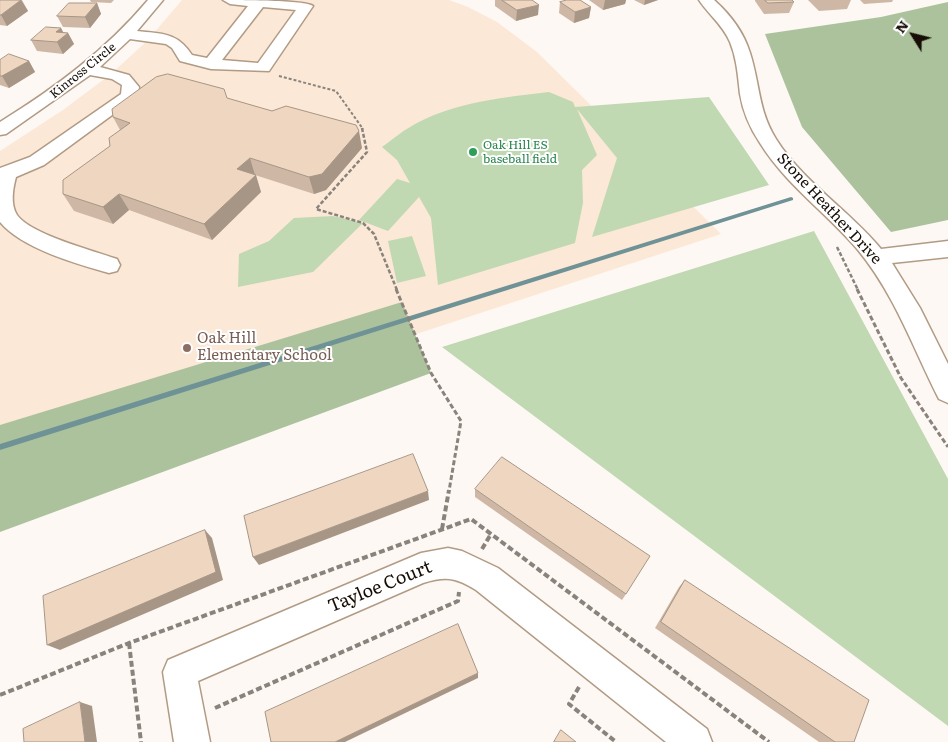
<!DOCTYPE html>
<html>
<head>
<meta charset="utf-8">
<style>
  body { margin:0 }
  #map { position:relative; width:948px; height:742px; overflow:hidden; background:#fdf8f3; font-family:Literata,serif }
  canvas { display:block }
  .north { position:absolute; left:888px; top:10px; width:50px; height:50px; -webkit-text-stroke:4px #fff; paint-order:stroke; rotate:306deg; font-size:14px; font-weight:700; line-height:20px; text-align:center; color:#160e06 }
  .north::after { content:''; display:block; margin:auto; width:18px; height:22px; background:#160e06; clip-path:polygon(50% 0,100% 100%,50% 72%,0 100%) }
</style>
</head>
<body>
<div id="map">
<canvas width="948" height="742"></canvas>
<div class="north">N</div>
</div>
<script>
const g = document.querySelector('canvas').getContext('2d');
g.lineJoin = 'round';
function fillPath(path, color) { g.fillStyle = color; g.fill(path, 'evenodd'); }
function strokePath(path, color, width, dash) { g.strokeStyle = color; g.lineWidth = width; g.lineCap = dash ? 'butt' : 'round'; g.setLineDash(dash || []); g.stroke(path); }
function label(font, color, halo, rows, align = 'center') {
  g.font = font + ' Literata,serif'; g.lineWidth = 4; g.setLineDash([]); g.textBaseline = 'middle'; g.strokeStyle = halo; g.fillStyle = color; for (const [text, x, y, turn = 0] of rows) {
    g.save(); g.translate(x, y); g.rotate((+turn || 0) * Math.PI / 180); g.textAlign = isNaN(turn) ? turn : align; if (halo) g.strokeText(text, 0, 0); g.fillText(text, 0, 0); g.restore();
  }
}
const built = new Path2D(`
  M182 0H449L468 7 497 22 537 52 721 234 2 470 0 461V151L63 110 111 74 147 41Z`);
const green = new Path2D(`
  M549 92 573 102 575 107 709 97 769 185 592 237 617 158 577 109 597 155 582 170 583 203 575 243 438 285 431 218 419 197 388 231 359 220 397 179 410 183 397 160 382 147C393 139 405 129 417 123 457 102 505 97 549 92Z
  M333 216 363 223 313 272 238 287 239 254 269 241 294 218Z
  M814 231 948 479V726L442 347Z
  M412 236 426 276 397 283 388 241Z`);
const forest = new Path2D(`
  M948 2V220L891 232 802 127 765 34 881 17Z
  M402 302 431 373 0 532V425Z`);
const stream = new Path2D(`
  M791 197 793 198V200L0 450V444Z`);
const pathFar3 = new Path2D(`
  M279 76 336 91 363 129`);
const pathFar2 = new Path2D(`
  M362 128 367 152 316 209 363 223 374 234 397 290
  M837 247 858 290`);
const pathFar1 = new Path2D(`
  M396 289 431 373 461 421 449 491
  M857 289 901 378 948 447`);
const path = new Path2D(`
  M442 529 449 490
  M482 549 491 534
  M129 643 141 742
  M579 687 569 704 616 742
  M0 695 129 643 471 519 769 742
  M215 708 458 601 459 592`);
const minor = new Path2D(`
  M148 0H163L137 31C162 34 177 32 192 55L207 58 248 6 230 4 223 0C238 0 306 0 313 6L269 71 211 69 180 61 172 48 166 44 130 39 100 67 129 75 139 87 138 96 44 165 16 177C13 188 10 204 17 215 30 234 94 251 117 259L120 265 117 271 109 273C77 264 21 248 0 222V168L30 157 121 94 122 85 112 79 90 75 6 134 0 135V122C55 88 106 50 148 0ZM263 7 296 10 258 63 222 60Z
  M699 0H714C730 14 744 33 750 53 760 84 758 110 776 139 803 182 849 210 881 249L948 241V257L892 263 920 308 948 364V403L939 399C913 348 895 295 858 250 827 213 786 185 760 143 750 128 743 112 740 94 738 77 737 59 730 42 723 25 709 15 699 0Z
  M448 548 462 551 498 568 707 729 712 742H666L476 590C455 577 446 576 423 583L198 681 210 742H174L163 672 168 660 421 553Z`);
const wall = new Path2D(`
  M0 0H38H22L28 11 7 26 0 25Z
  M90 0H114L111 3 91 2Z
  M495 0H532L538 15 516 21 495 6Z
  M589 0H626L625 4 603 10Z
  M634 0H658L644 5Z
  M755 0H792L794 2 789 13 764 14 755 1Z
  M808 0H851L847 9 819 11Z
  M860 0H893L892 2 864 4Z
  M560 2 591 7 589 18 574 23 559 13Z
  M97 3 101 14 90 28 63 27 57 16Z
  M61 28 63 32 68 33 74 44 63 54 37 51 31 40Z
  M0 60 29 61 35 72 9 88 0 85Z
  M227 98 362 148 326 190 314 194 255 175 261 192 212 240 129 210 113 224 74 211 63 194 110 146 120 130 113 117Z
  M475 489 626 594 622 600 475 497Z
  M685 580 854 742H819L655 628 679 587Z`);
const shadedWall = new Path2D(`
  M21 0 28 11 7 26 1 15Z
  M605 0H626L625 4 603 10Z
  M645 0H658L644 5Z
  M97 3 101 14 90 28 85 17Z
  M539 5 538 15 516 21 517 10Z
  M591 7 589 18 574 23 575 12Z
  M61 28 65 36 68 33 74 44 63 54 57 42 56 32Z
  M29 61 35 72 9 88 2 76Z
  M359 131 362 148 326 190 314 194 309 177Z
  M250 158 255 175 237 169Z
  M256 175 261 192 212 240 204 224Z
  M119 194 129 210 113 224 103 207Z
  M428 491 429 500 259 565 253 557Z
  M205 530 212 538 223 580 60 650 47 645Z
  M478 673V678L345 742H335Z
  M80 702 92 706 97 742H85Z`);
const building = new Path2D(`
  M0 0H21L1 15H0Z
  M502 0H532L539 5 517 10Z
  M567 0H580L591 7 575 12 560 2Z
  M765 0H792L794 2 768 3Z
  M69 3H97L85 17 57 16Z
  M46 27 61 28 56 32 68 33 57 42 31 40Z
  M9 54 29 61 2 76H0V60Z
  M168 74 224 89 227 98 272 111 286 106 356 125 359 131 322 174 309 177 250 158 237 169 256 175 204 224 119 194 103 207 63 194V180L110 146 109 138 130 123 113 117 112 109 156 77Z
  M413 454 428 491 253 557 244 516Z
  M502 457 650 556 626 594 475 489Z
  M205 530 216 572 47 645 43 596Z
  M685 580 869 700 854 742H835L661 622Z
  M458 624 478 673 335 742H271L265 712Z
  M80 702 85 742H24L23 729Z
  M561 730 576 742H554Z`);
const markers = [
  [473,152,5,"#2e9e5b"],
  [187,348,5,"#8d6e63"]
];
const farStreetnames = [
  ["Kinross Circle",83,71,-39]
];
const farLeisurenames = [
  ["Oak Hill ES",483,145],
  ["baseball field",483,159]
];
const streetNames = [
  ["Stone Heather Drive",829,209,47]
];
const educationNames = [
  ["Oak Hill",197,339],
  ["Elementary School",197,356]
];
const nearStreetnames = [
  ["Tayloe Court",380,587,-22]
];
fillPath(built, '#fbe8d7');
fillPath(green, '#c1d9b2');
fillPath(forest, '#abc29c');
fillPath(stream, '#6e9296');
strokePath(minor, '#b29b85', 3);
strokePath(pathFar3, '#89837c', 2, [3, 2]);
strokePath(pathFar2, '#89837c', 2.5, [4, 2]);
strokePath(pathFar1, '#89837c', 3, [5, 2.5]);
strokePath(path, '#89837c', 4, [6, 3]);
fillPath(minor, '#fff');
fillPath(wall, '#ceb8a5');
fillPath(shadedWall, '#a79686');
fillPath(building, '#efd6c0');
strokePath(building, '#a79686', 1);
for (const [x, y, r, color] of markers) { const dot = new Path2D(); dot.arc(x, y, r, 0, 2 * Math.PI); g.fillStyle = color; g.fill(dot); strokePath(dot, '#fff', 2); }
label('12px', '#160e06', '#fff', farStreetnames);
label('12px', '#27864d', '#fff', farLeisurenames, 'left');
label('15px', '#160e06', '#fff', streetNames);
label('15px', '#785e54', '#fff', educationNames, 'left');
label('18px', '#160e06', '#fff', nearStreetnames);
</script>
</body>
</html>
